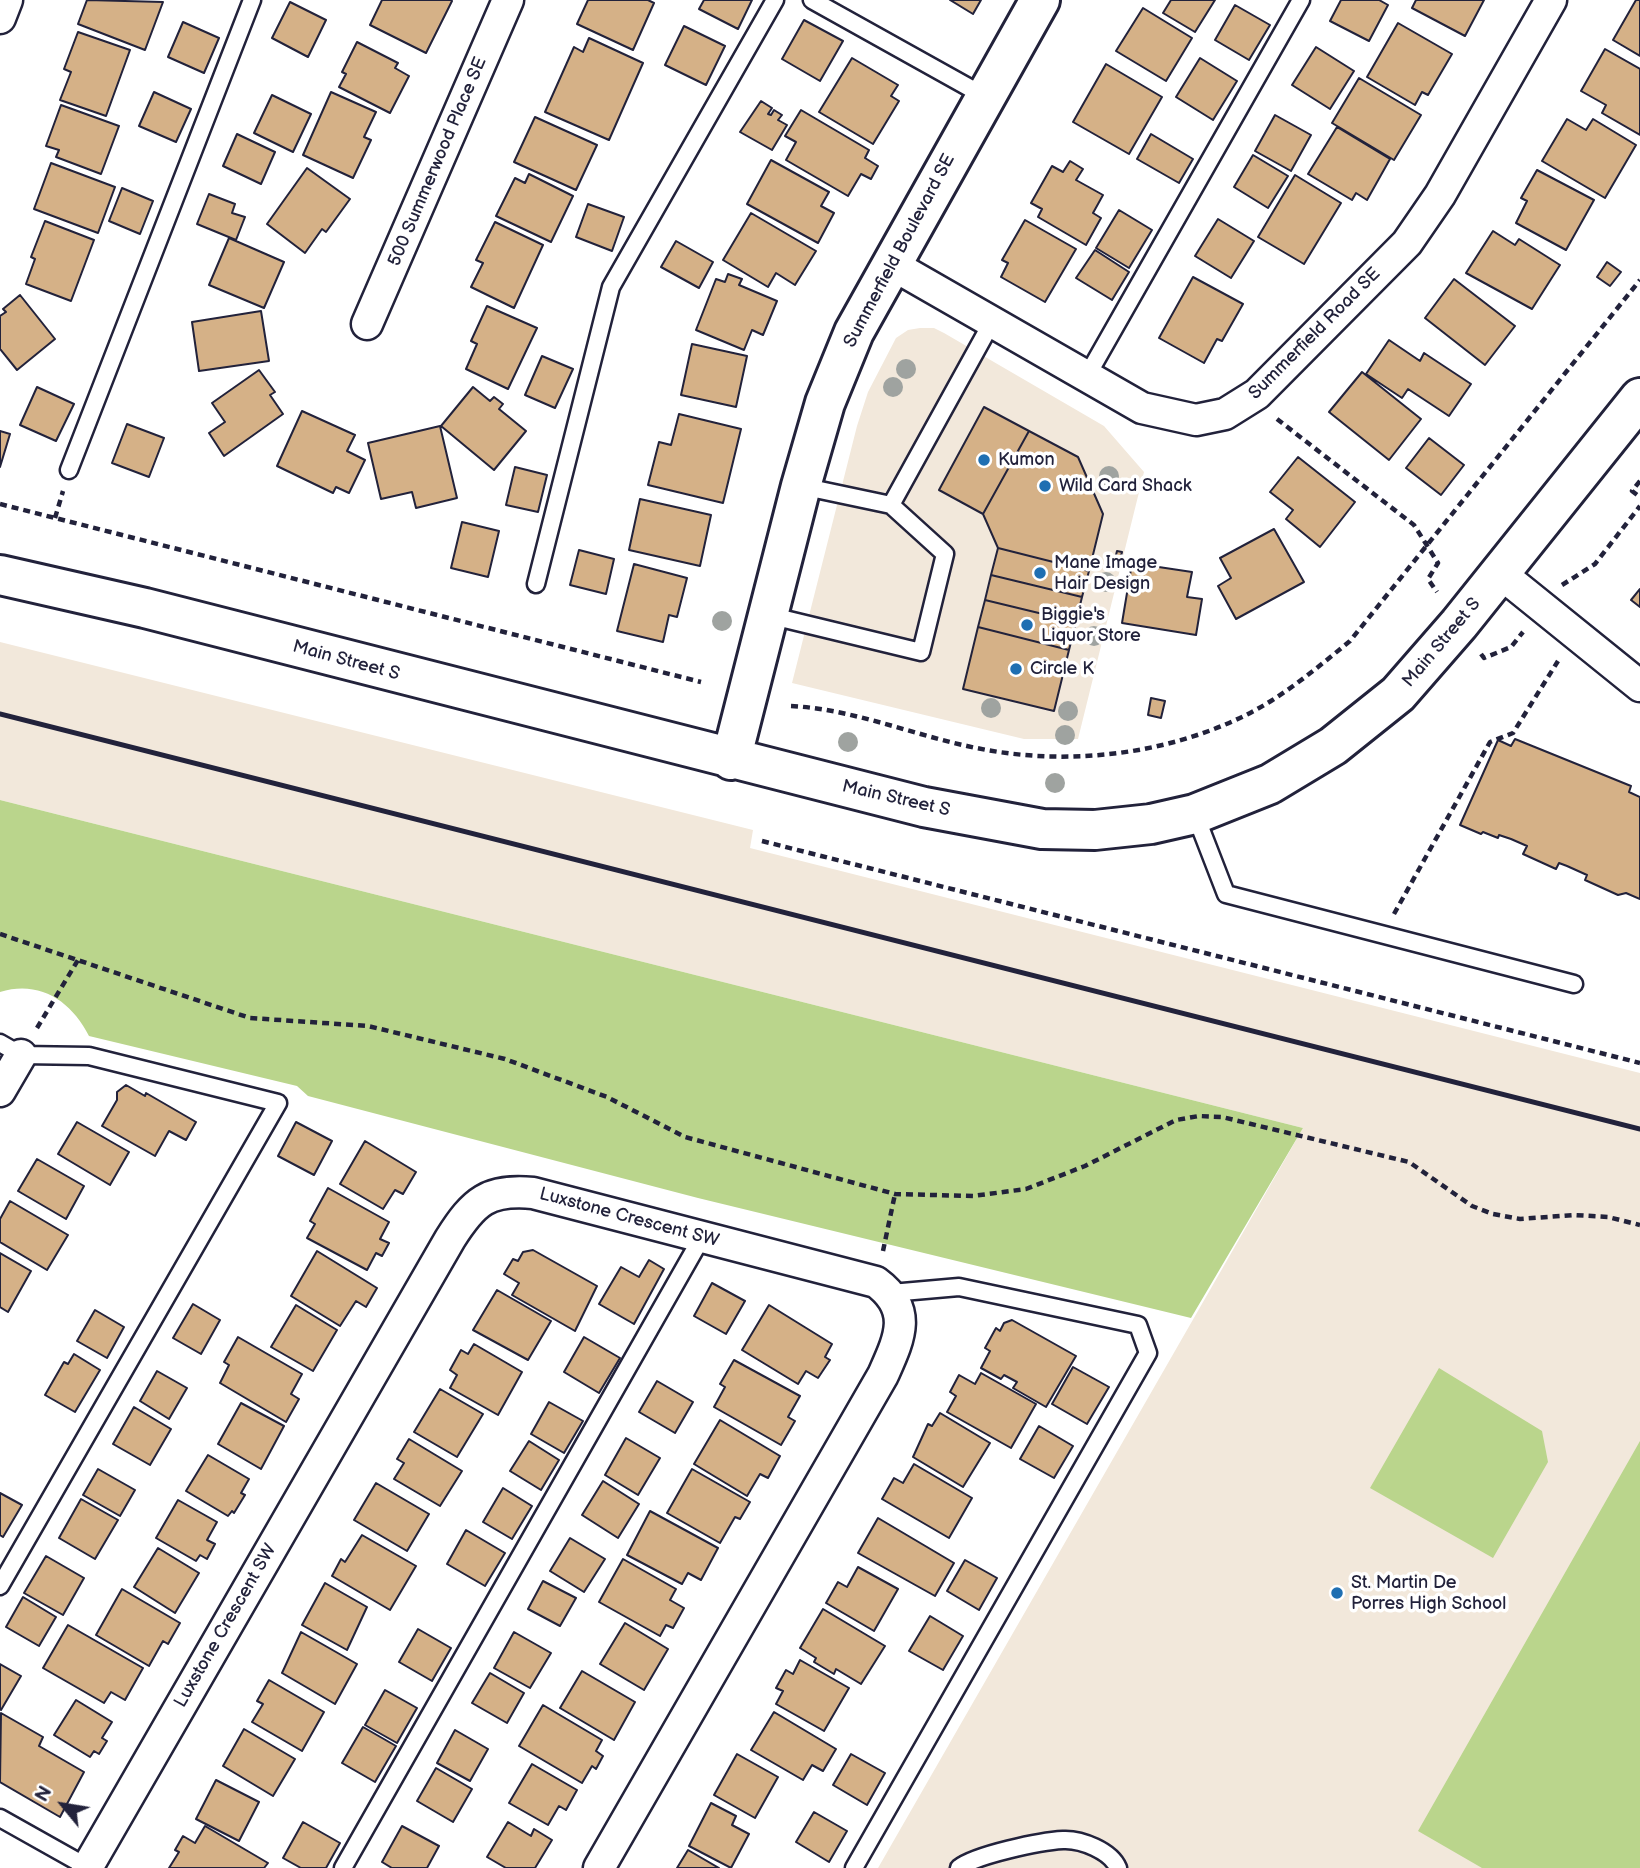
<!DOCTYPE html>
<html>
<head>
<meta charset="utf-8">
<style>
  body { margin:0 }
  #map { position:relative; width:1640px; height:1868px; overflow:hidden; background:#fff; font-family:"Balsamiq Sans",sans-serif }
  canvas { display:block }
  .north { position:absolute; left:28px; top:1770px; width:70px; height:70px; -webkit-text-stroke:5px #fff; paint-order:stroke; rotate:300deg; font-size:19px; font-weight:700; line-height:28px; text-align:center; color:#22223b }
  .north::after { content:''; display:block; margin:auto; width:24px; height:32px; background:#22223b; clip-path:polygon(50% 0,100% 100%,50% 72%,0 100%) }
</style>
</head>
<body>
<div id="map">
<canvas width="1640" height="1868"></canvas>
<div class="north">N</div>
</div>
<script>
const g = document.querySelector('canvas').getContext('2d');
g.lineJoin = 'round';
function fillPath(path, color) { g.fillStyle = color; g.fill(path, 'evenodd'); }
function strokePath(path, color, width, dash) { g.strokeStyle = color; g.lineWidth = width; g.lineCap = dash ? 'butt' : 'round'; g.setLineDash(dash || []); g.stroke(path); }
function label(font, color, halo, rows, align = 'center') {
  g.font = font + ' "Balsamiq Sans",sans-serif'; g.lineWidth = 7; g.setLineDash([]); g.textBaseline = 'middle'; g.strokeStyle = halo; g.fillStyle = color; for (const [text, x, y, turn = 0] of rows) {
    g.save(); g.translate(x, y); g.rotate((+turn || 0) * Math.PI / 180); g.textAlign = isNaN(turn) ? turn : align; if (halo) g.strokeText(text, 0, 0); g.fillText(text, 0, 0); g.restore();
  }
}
const built = new Path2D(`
  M920 328H934L944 333 1104 426 1144 472 1078 739H1024L792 683 857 426 868 392 896 338 908 330Z
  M0 642 753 830 750 848 1640 1073V1868H878L1303 1128 0 800Z`);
const green = new Path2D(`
  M0 800 1303 1128 1191 1318 698 1198 308 1096 297 1086 89 1036C71 1001 40 980 0 992Z
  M1439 1368 1542 1431 1548 1462 1493 1558 1370 1488Z
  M1640 1441V1868H1482L1418 1831Z`);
const building = new Path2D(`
  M87 0 163 2 145 50 78 24Z
  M382 0H451L452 1 426 53 370 25Z
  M588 0H648L654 3 633 50 577 24Z
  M704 0H752L738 29 699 9Z
  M950 0H981L973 14Z
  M1171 0H1215L1195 32 1163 13Z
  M1341 0H1379L1388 5 1369 41 1330 21Z
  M1416 0H1484L1465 36 1412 8Z
  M1636 0H1640V56L1613 40Z
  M290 2 326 20 308 57 272 38Z
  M1235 5 1270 25 1249 60 1215 40Z
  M1143 8 1192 38 1166 81 1116 51Z
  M804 20 843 41 820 81 782 59Z
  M183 22 219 38 204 73 168 57Z
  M1398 23 1452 54 1428 95 1422 92 1415 105 1367 77Z
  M684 26 725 46 706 85 665 65Z
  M78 32 130 50 106 116 60 100 71 72 64 69Z
  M589 38 643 63 609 140 545 112 574 47 583 52Z
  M357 42 398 63 395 68 409 76 390 113 339 87 346 74 342 72Z
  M1316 47 1354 71 1330 109 1292 85Z
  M1605 49 1640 69V135L1602 113 1606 105 1581 91Z
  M852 58 898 85 891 96 899 101 873 144 819 112Z
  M1200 58 1237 81 1213 120 1176 97Z
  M1106 64 1162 97 1129 154 1073 122Z
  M1359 78 1421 115 1394 160 1332 123Z
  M154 92 191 109 176 142 139 126Z
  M331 92 376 112 364 137 371 140 353 178 303 155Z
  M272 95 311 114 293 152 254 133Z
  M761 101 772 108 768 114 771 115 774 110 782 115 778 120 787 125 772 150 740 132Z
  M61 105 119 126 101 174 56 157 59 150 46 146Z
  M801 110 869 150 865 158 878 166 871 179 861 174 848 196 786 160 796 142 785 136Z
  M1275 115 1311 135 1291 171 1255 151Z
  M535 117 597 145 576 190 514 162Z
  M1567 119 1586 130 1593 119 1636 145 1605 198 1542 161Z
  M1337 127 1390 159 1367 200 1356 193 1352 200 1308 174Z
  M237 134 275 152 261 184 223 166Z
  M1151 134 1193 159 1179 183 1137 159Z
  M1253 155 1288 176 1268 208 1234 187Z
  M771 160 829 192 821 206 834 213 818 243 747 204Z
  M1070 161 1083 169 1076 180 1103 195 1093 213 1101 218 1086 245 1038 217 1042 209 1031 203 1052 166 1063 172Z
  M51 163 115 187 98 233 34 209Z
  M307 168 350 199 326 232 322 229 305 253 267 224Z
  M1537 170 1594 200 1566 250 1516 223 1527 201 1521 198Z
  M529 174 573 196 551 242 496 216 515 178 525 183Z
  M1295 175 1341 203 1304 264 1258 237Z
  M122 188 153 201 140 234 109 221Z
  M209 194 235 204 232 213 245 217 236 240 197 224Z
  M588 204 624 217 612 251 576 237Z
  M1119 210 1152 230 1129 268 1096 248Z
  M751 213 816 251 795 285 776 273 768 287 723 260Z
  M1218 219 1254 241 1231 278 1195 256Z
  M1025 220 1076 249 1045 302 1001 277 1008 263 1002 260Z
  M45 221 94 240 71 301 26 284 35 259 31 257Z
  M495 222 543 245 514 308 471 287 483 263 476 260Z
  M1493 231 1515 245 1519 239 1560 265 1532 309 1466 273Z
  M229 238 284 262 264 308 209 285Z
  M676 241 713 262 699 288 661 267Z
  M1095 250 1129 272 1112 300 1076 278Z
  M1607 262 1621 272 1610 286 1597 277Z
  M728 274 742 279 739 285 777 301 763 335 752 330 744 350 696 330 716 279 725 282Z
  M1193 277 1243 304 1222 341 1217 339 1204 363 1159 338Z
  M1454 279 1515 326 1485 365 1425 318Z
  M20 295 55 339 17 370 0 349V316L6 312 3 309Z
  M487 306 537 328 508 389 466 369 477 344 471 341Z
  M261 311 269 361 199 371 192 322Z
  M1389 340 1420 361 1424 353 1471 384 1449 416 1408 389 1402 398 1366 374Z
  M692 344 747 356 736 407 681 395Z
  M542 356 573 369 555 408 525 395Z
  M259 370 275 392 270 395 283 414 224 456 209 433 225 422 212 403Z
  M1362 372 1421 419 1389 460 1329 412Z
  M37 387 74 404 56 441 20 425Z
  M473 387 490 401 494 397 503 404 499 409 526 431 494 470 441 426Z
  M984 407 1029 431 983 514 939 490Z
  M302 411 355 435 347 451 365 460 349 493 336 487 333 493 277 466Z
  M679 414 741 429 723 503 648 485 659 442 671 445Z
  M127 424 164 438 149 477 112 463Z
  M440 426 457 498 416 508 412 492 381 499 368 443Z
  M0 431 10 434 0 467Z
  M1029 431 1078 457 1103 514 1089 571 998 548 983 514Z
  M1429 438 1464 465 1441 495 1406 468Z
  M1298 457 1355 502 1320 547 1286 519 1293 510 1270 492Z
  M515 467 547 475 538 512 506 505Z
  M640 499 711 515 700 566 629 550Z
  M462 522 499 531 488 577 451 568Z
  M1274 529 1304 582 1236 619 1218 586 1231 578 1220 558Z
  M998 548 1089 571 1082 597 991 575Z
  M579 550 614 559 606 594 570 585Z
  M1117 551 1122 552 1119 564 1114 563Z
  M1132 563 1192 572 1187 597 1202 599 1196 635 1122 623Z
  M634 564 687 578 677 617 669 615 663 642 617 631Z
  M991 575 1082 597 1076 622 985 600Z
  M1640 589V607L1631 600Z
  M985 600 1076 622 1069 650 978 627Z
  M978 627 1069 650 1054 711 963 689Z
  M1151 698 1165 701 1161 718 1148 715Z
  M1515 739 1631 786 1629 792 1640 797V899L1626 893 1618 895 1585 880 1587 875 1567 866 1559 863 1556 869 1523 854 1527 846 1511 839 1499 835 1498 838 1483 832 1481 834 1460 825 1498 740 1511 746Z
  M126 1085 145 1096 146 1093 196 1122 186 1140 169 1131 155 1156 102 1126 117 1100V1092Z
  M77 1122 129 1152 110 1185 58 1154Z
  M296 1122 332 1141 314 1175 278 1156Z
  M365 1141 416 1172 403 1194 395 1190 383 1209 340 1184Z
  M37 1159 84 1186 66 1219 18 1191Z
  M328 1188 389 1222 380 1239 389 1243 382 1256 376 1253 367 1270 307 1238 315 1224 310 1221Z
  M10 1201 68 1235 47 1270 0 1242V1219Z
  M533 1250 597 1286 575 1331 512 1295 519 1283 504 1274 513 1259 518 1261 523 1252Z
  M317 1251 377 1288 366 1307 356 1301 340 1326 291 1296Z
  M0 1253 31 1271 8 1312 0 1307Z
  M649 1260 664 1269 634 1324 599 1304 621 1267 639 1277Z
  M712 1283 745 1301 726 1334 694 1316Z
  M497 1290 551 1321 528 1360 473 1330Z
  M193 1304 220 1320 201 1354 173 1338Z
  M296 1305 337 1330 313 1371 271 1347Z
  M769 1305 832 1344 825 1357 830 1360 818 1378 806 1371 798 1384 742 1350Z
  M95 1310 124 1327 107 1358 77 1341Z
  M1012 1320 1076 1356 1046 1407 1013 1388 1017 1382 1004 1375 1001 1379 981 1368 990 1351 985 1348 996 1328 1000 1331 1004 1323Z
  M238 1337 302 1374 291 1394 299 1399 286 1422 220 1383 229 1365 224 1362Z
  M584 1337 620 1358 599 1393 564 1372Z
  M474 1344 522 1372 498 1415 450 1388 457 1375 450 1370 461 1350 468 1354Z
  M74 1354 100 1370 75 1412 45 1395 64 1362 68 1364Z
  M734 1360 800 1396 788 1417 795 1421 781 1445 714 1407 725 1387 720 1384Z
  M1073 1367 1109 1387 1087 1424 1052 1404Z
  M157 1371 187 1388 169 1419 140 1401Z
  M981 1373 1036 1404 1011 1448 947 1412 956 1396 950 1392 959 1375 975 1384Z
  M657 1381 693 1402 675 1433 639 1412Z
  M440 1389 483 1414 457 1457 414 1432Z
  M549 1402 583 1421 564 1453 531 1434Z
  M241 1403 284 1426 261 1469 218 1444Z
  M134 1407 171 1429 150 1465 113 1444Z
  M940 1413 990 1443 963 1487 913 1457 928 1424 932 1426Z
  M720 1420 780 1456 768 1478 760 1474 747 1496 694 1464Z
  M1039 1426 1073 1446 1054 1478 1020 1459Z
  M626 1438 660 1458 638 1495 605 1475Z
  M409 1439 462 1471 440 1506 394 1479 404 1463 397 1459Z
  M529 1441 559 1460 541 1490 510 1471Z
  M208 1455 249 1479 241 1493 245 1495 234 1513 232 1511 228 1516 186 1491Z
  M914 1464 972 1498 949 1538 882 1499 894 1478 903 1483Z
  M98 1469 135 1490 120 1516 83 1495Z
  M692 1469 750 1502 740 1519 735 1517 720 1543 667 1513Z
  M603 1481 639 1504 618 1538 582 1515Z
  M376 1483 429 1514 407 1551 354 1520Z
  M503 1488 532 1506 512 1539 483 1522Z
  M0 1493 22 1505 3 1537 0 1535Z
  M81 1499 118 1520 95 1559 59 1538Z
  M178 1500 217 1522 207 1540 215 1544 207 1559 200 1555 196 1561 156 1538Z
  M650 1511 718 1548 701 1580 688 1573 682 1584 627 1555Z
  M878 1518 954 1563 935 1596 858 1553Z
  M466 1530 505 1553 485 1586 447 1564Z
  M362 1535 416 1566 390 1610 332 1576 341 1559 345 1562Z
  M570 1538 605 1559 584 1592 550 1571Z
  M158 1548 199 1573 175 1613 134 1587Z
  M46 1556 84 1578 63 1615 24 1593Z
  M623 1559 676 1589 670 1600 684 1608 673 1628 666 1625 660 1636 599 1602Z
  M965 1560 997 1578 979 1610 947 1591Z
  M858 1567 898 1589 874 1631 826 1603 838 1582 847 1587Z
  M543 1581 576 1598 560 1626 528 1609Z
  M325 1583 367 1607 347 1650 302 1625Z
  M122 1589 180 1623 168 1644 163 1641 149 1666 96 1635Z
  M23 1597 56 1617 39 1646 6 1627Z
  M823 1609 885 1646 861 1684 836 1669 834 1674 814 1662 816 1658 800 1648Z
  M930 1616 963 1636 943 1670 909 1651Z
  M625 1623 668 1649 644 1690 600 1664Z
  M68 1625 143 1668 125 1700 111 1692 104 1703 43 1668Z
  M418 1629 451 1648 432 1681 399 1662Z
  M301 1632 357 1664 335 1704 282 1673Z
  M514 1632 551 1653 530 1688 494 1668Z
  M800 1660 849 1688 824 1731 776 1704 783 1691 776 1688 786 1670 793 1674Z
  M0 1664 21 1676 1 1710 0 1709Z
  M582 1671 635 1702 614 1740 560 1708Z
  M490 1673 524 1693 507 1723 472 1703Z
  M269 1680 324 1712 302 1751 252 1722 263 1704 257 1701Z
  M385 1690 417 1708 397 1743 365 1725Z
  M76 1700 112 1722 102 1738 107 1741 99 1754 94 1751 90 1757 54 1735Z
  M543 1705 602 1740 596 1751 603 1756 596 1769 592 1766 582 1783 519 1746Z
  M774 1712 836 1749 823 1771 812 1765 803 1780 751 1750Z
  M1 1713 43 1737 39 1746 84 1772 60 1817 0 1782Z
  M363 1727 396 1746 375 1782 342 1763Z
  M244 1729 295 1759 273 1796 223 1766Z
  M455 1730 488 1749 470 1781 437 1763Z
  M737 1754 778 1777 755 1818 714 1795Z
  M851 1754 885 1773 867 1805 833 1785Z
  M532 1764 577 1790 566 1810 559 1806 548 1825 509 1803Z
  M436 1768 472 1789 453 1822 417 1801Z
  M216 1780 259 1802 239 1841 196 1819Z
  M711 1803 736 1816 732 1825 749 1834 731 1868 689 1846Z
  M814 1812 847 1831 829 1862 796 1842Z
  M303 1822 340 1843 326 1868H301L283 1858Z
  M508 1822 531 1836 534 1829 552 1840 535 1868H506L487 1857Z
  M205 1826 268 1863 264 1868H169L179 1852 175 1850 183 1836 195 1843Z
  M402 1826 439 1846 427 1868H392L382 1862Z
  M688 1850 719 1868H677Z`);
const path = new Path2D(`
  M1277 419 1414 525 1438 563 1428 579 1437 592
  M1640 481 1632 491 1640 497
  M0 504 701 682
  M55 518 63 491
  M1562 585 1595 564 1640 506
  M1481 654 1484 658 1511 647 1523 632
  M791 706C851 709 908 733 967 746 1059 767 1161 757 1246 715 1284 696 1317 668 1350 641L1640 280
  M762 841 1640 1063
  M1394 914 1490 742 1513 733 1558 661
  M0 934 250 1018 368 1026 505 1059 607 1097 685 1137 895 1194 973 1196 1026 1189 1085 1166 1176 1120 1199 1116 1222 1117 1409 1162 1472 1206 1493 1214 1520 1219 1574 1215 1608 1217 1640 1225
  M37 1028 78 960
  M883 1251 895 1194`);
const lane = new Path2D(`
  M812 0 986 97
  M1087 376 1301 0
  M69 470 252 0
  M891 505 992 322
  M536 584 611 287 775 0
  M768 615 921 652 945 554 891 505 801 486
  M1195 814 1226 894 1574 984
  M0 1043 21 1055 89 1056 278 1103 0 1586
  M0 1818 89 1868
  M343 1868 702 1237
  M854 1868 1148 1353 1138 1325 959 1287 891 1293
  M959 1868C975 1855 1041 1841 1063 1840 1081 1839 1111 1851 1118 1868`);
const street = new Path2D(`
  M0 18 7 0
  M891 264 1142 408 1196 420 1225 414 1257 394 1407 243 1440 195 1551 0
  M367 324 508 0
  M1500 573 1640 686
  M0 1091 21 1055
  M87 1868 450 1239C474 1201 488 1189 533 1193L876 1282C914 1310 899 1339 883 1375L599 1868`);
const secondary = new Path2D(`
  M0 575 145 608 924 807 1042 829 1095 830 1151 824 1195 814 1270 784 1333 746 1398 694 1459 624 1640 398
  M731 760 801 486 825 403 854 332 1040 0`);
const rail = new Path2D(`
  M0 714 1640 1129`);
const trees = [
  [906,369],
  [893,387],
  [1109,476],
  [1106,582],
  [722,621],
  [1094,636],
  [991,708],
  [1068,711],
  [1065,735],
  [848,742],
  [1055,783]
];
const markers = [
  [984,460,7,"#1f6fb2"],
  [1045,486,7,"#1f6fb2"],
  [1040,573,7,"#1f6fb2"],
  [1027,625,7,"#1f6fb2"],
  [1016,669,7,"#1f6fb2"],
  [1337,1593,7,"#1f6fb2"]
];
const streetNames = [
  ["500 Summerwood Place SE",438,162,-67],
  ["Summerfield Boulevard SE",900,251,-62],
  ["Summerfield Road SE",1315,334,-45],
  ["Main Street S",1442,643,-50],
  ["Main Street S",346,661,15],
  ["Main Street S",896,799,13],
  ["Luxstone Crescent SW",629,1218,15],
  ["Luxstone Crescent SW",226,1626,-60]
];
const poiNames = [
  ["Kumon",998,460],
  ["Wild Card Shack",1059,486],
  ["Mane Image",1054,563],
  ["Hair Design",1054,584],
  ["Biggie's",1041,615],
  ["Liquor Store",1041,636],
  ["Circle K",1030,669],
  ["St. Martin De",1351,1583],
  ["Porres High School",1351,1604]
];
fillPath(built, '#f2e8db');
fillPath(green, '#bad58c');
fillPath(building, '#d5b187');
strokePath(building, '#22223b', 2);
strokePath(lane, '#22223b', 21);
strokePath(street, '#22223b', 35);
strokePath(secondary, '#22223b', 44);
strokePath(path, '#22223b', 4.5, [7, 5]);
strokePath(lane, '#fff', 16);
strokePath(street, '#fff', 30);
strokePath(secondary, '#fff', 38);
strokePath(rail, '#22223b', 5);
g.fillStyle = '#9fa3a0';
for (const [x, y] of trees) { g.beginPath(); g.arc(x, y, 10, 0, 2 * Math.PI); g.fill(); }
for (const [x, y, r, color] of markers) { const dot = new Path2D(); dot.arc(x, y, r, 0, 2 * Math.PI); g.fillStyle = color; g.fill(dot); strokePath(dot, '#fff', 2.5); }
label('18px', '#22223b', '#fff', streetNames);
label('18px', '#22223b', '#fff', poiNames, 'left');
</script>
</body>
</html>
